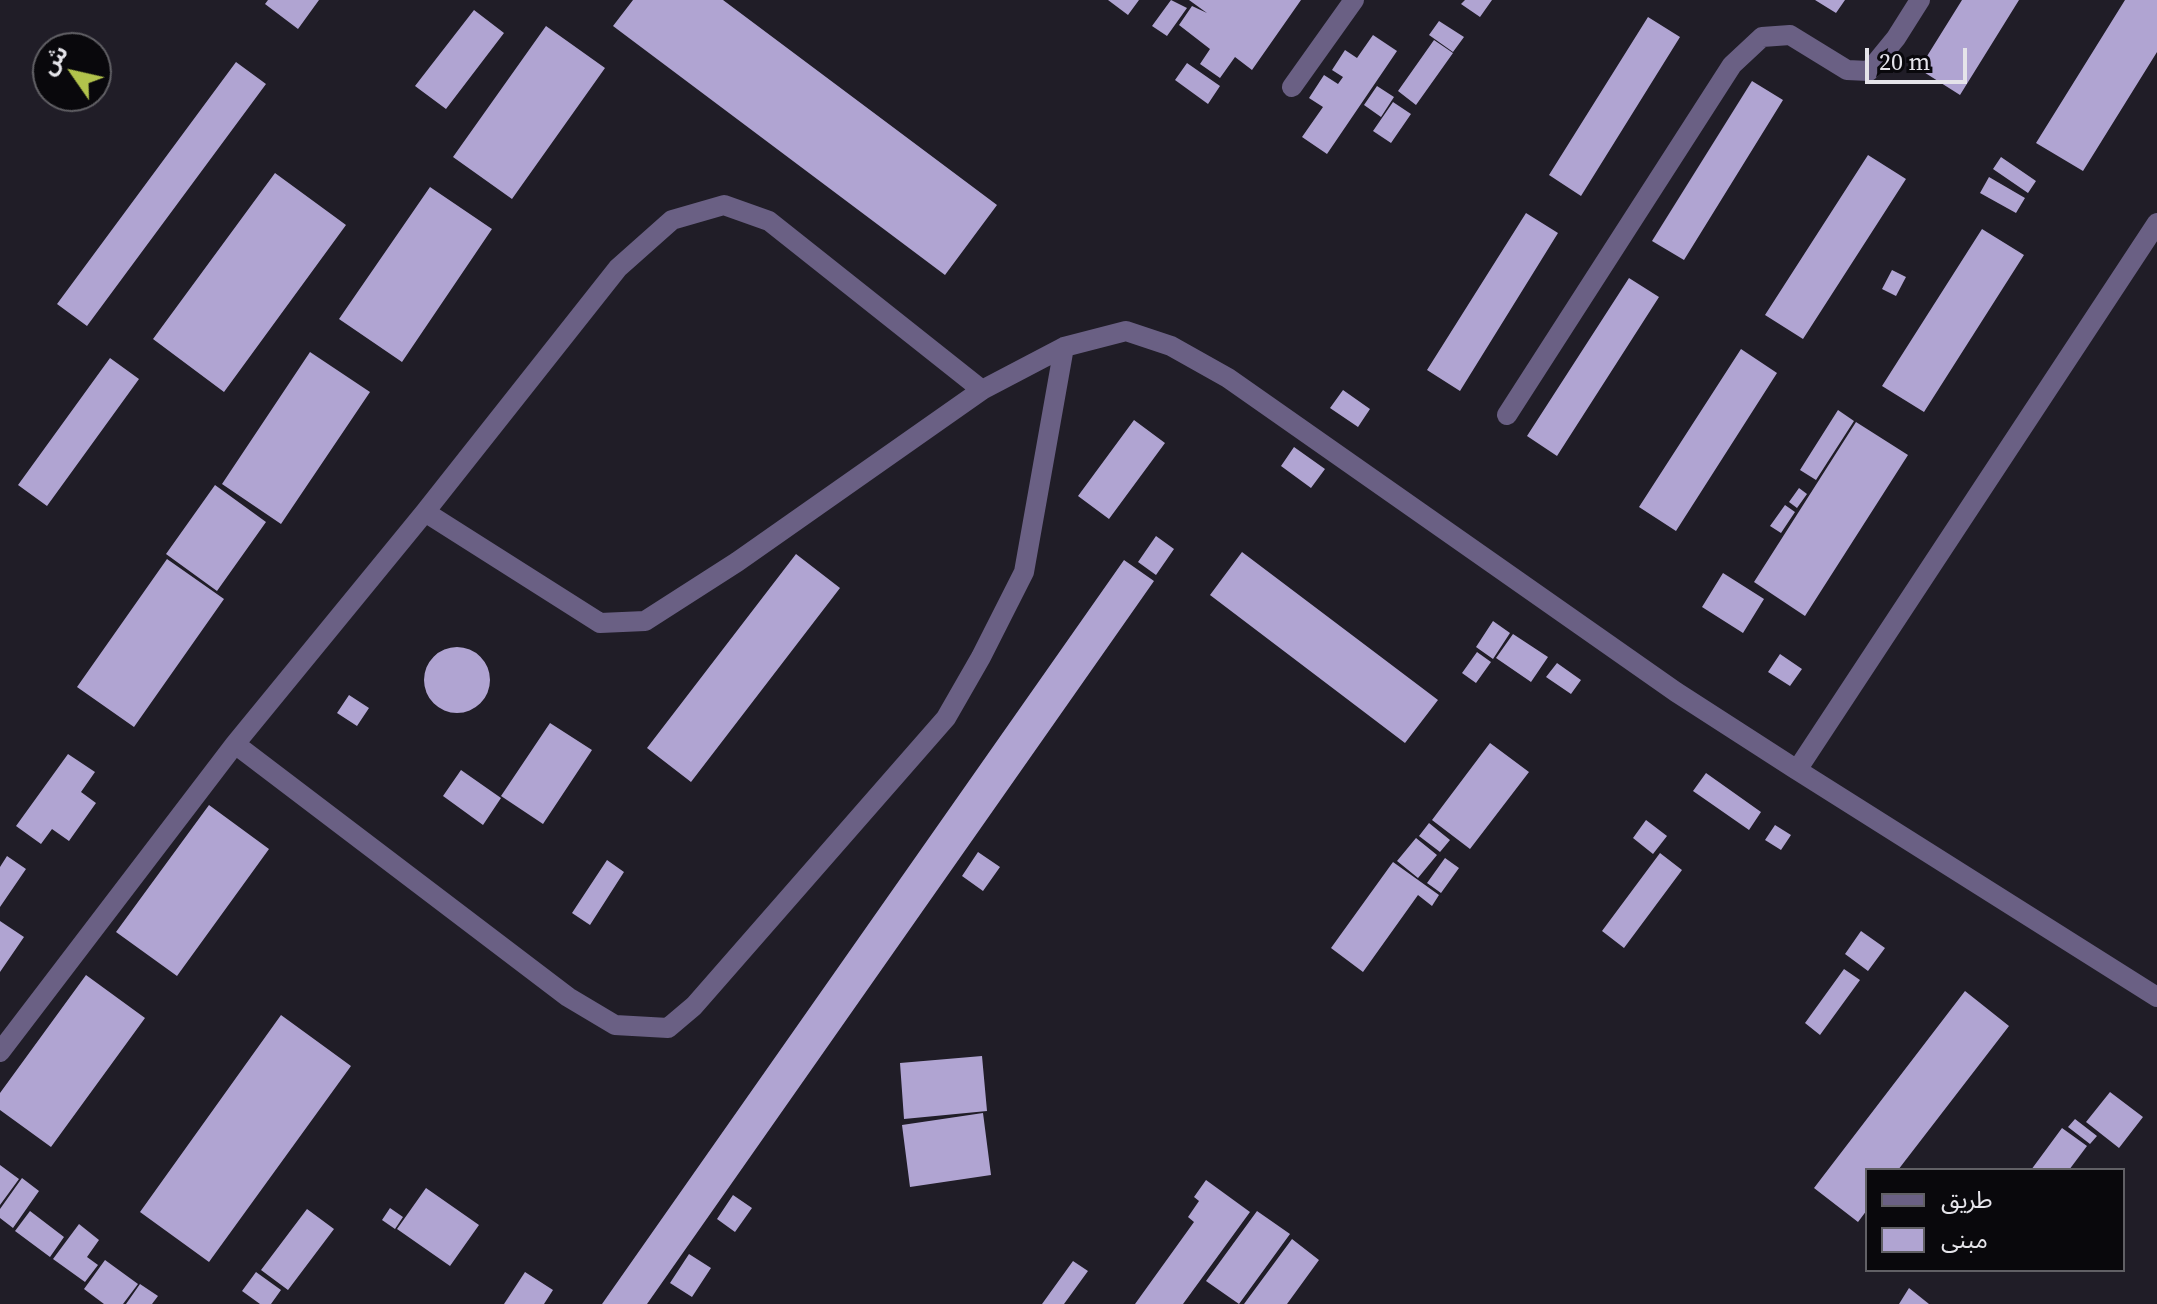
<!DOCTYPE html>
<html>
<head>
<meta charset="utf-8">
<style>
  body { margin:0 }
  #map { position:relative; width:2157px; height:1304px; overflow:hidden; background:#201d27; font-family:"Source Serif 4","Noto Sans Arabic",serif }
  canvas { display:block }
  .legend { position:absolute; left:1865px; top:1168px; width:260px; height:104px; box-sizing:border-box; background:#09080c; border:2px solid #616065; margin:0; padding:10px 14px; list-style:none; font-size:24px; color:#e5e4ea }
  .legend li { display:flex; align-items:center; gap:16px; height:40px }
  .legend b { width:40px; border:2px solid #616065 }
  .north { position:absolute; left:32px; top:32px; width:80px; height:80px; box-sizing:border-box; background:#09080c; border:2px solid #616065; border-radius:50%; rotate:304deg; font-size:22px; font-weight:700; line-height:32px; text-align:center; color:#e5e4ea }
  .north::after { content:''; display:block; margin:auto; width:28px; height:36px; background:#b2c34c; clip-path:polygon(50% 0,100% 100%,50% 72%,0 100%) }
  .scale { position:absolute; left:1865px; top:48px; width:102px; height:36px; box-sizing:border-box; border:4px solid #e5e4ea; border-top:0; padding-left:10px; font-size:24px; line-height:28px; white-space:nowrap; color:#e5e4ea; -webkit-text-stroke:6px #09080c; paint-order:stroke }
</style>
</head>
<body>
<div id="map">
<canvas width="2157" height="1304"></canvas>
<ul class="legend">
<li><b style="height:10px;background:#6a6084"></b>طريق</li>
<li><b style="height:22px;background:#b0a4d2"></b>مبنى</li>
</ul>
<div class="north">ش</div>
<div class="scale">20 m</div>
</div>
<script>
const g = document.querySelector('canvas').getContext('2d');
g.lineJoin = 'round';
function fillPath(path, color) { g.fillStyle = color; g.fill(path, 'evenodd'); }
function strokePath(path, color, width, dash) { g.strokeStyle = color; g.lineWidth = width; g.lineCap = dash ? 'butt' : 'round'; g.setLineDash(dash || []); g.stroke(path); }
const building = new Path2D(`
  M268 0H319L298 29 265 4Z
  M633 0H723L997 205 945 275 613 26Z
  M1108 0H1139L1128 15Z
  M1171 0 1187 8 1167 36 1152 26Z
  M1189 0H1301L1252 70 1235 57 1220 78 1200 64 1210 49 1179 25 1192 6 1207 13Z
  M1465 0H1492L1480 17 1461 4Z
  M1815 0H1845L1836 13Z
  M1962 0H2019L1960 95 1919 69Z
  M2125 0H2157V52L2083 171 2036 143Z
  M474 10 504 33 446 109 415 86Z
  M1648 17 1680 37 1581 196 1549 175Z
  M1439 21 1464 37 1453 52 1429 35Z
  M546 26 605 68 512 199 453 157Z
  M1373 35 1397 51 1327 154 1302 137 1323 107 1309 98 1324 75 1338 84 1343 77 1332 70 1345 50 1357 58Z
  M1434 40 1453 53 1416 105 1398 91Z
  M236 62 266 84 87 326 57 304Z
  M1187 63 1220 86 1208 104 1175 80Z
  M1752 81 1783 100 1684 260 1652 241Z
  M1377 86 1394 97 1381 117 1364 105Z
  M1393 102 1411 114 1391 143 1373 131Z
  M1868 155 1906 179 1803 339 1765 315Z
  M2001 157 2036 181 2028 193 1993 169Z
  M275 173 346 225 224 392 153 339Z
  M1989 177 2025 198 2016 213 1980 193Z
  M430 187 492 229 402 362 339 319Z
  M1526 213 1558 233 1460 391 1427 370Z
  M1982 229 2024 255 1924 412 1882 386Z
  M1892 270 1906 277 1896 296 1882 289Z
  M1629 278 1659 297 1557 456 1527 436Z
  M1741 349 1777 373 1676 531 1639 507Z
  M310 352 370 392 281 524 222 484Z
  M110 358 139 379 47 506 18 485Z
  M1343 390 1370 409 1358 427 1330 408Z
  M1838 410 1854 421 1816 480 1800 470Z
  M1134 420 1165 443 1109 519 1078 496Z
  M1856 422 1908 455 1805 616 1754 582Z
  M1294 447 1325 469 1311 488 1281 466Z
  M215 485 266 522 217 591 166 554Z
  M1799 488 1807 494 1797 508 1789 502Z
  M1785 505 1795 512 1781 533 1770 526Z
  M1156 536 1174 549 1156 575 1138 562Z
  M1242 552 1438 700 1405 743 1210 595Z
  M796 554 840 588 691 782 647 748Z
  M167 559 224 599 134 727 77 687Z
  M1124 560 1154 581 647 1304H602Z
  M1723 573 1764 599 1743 633 1702 607Z
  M1493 621 1510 633 1493 659 1476 647Z
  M1513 634 1548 657 1531 682 1496 658Z
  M424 680a33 33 0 1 1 66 0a33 33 0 1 1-66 0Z
  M1477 652 1491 662 1476 683 1462 673Z
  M1780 654 1802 669 1790 686 1768 672Z
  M1557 663 1581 680 1571 694 1546 677Z
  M349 695 369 708 357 726 337 713Z
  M550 723 592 750 543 824 501 796Z
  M1490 743 1529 772 1470 849 1432 820Z
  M68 754 95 772 81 792 96 803 69 841 52 829 41 844 16 826Z
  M461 770 501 798 483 825 443 796Z
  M1706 773 1761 812 1749 830 1693 791Z
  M209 805 269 849 177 976 116 932Z
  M1646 820 1667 836 1653 854 1633 838Z
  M1429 823 1450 840 1440 852 1419 836Z
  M1775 825 1791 835 1781 850 1765 840Z
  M1416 838 1437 855 1418 878 1397 861Z
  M978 852 1000 867 983 891 962 876Z
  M1660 853 1682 870 1624 948 1602 931Z
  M7 856 26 869 0 907V867Z
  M1445 858 1459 868 1441 893 1427 883Z
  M607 860 624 872 590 925 572 913Z
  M1393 862 1439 895 1432 906 1418 895 1363 972 1331 948Z
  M0 921 24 937 0 972Z
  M1861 931 1885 948 1868 971 1845 954Z
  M1844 969 1860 980 1820 1035 1805 1023Z
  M86 975 145 1018 51 1147 0 1110V1093Z
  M1965 991 2009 1026 1898 1170H1867V1210L1858 1222 1814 1188Z
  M281 1015 351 1066 209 1262 140 1212Z
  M982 1056 987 1111 904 1119 900 1063Z
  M2110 1092 2143 1117 2119 1148 2086 1122Z
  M983 1113 991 1175 910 1187 902 1125Z
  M2075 1119 2097 1136 2090 1144 2068 1127Z
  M2062 1128 2087 1146 2069 1170H2031Z
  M0 1165 19 1179 0 1205Z
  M22 1178 39 1191 13 1228 0 1218V1209Z
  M1206 1180 1250 1212 1183 1304H1135L1194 1222 1188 1217 1199 1201 1194 1197Z
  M426 1188 479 1225 450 1266 397 1229Z
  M733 1195 752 1208 735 1232 717 1219Z
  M390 1208 403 1217 395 1229 382 1220Z
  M307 1209 334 1229 288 1290 261 1270Z
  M30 1211 64 1237 50 1257 15 1231Z
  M1257 1211 1290 1234 1239 1304 1206 1281Z
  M79 1224 99 1240 87 1257 98 1265 85 1282 53 1259Z
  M1292 1239 1319 1260 1287 1304H1244Z
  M689 1254 711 1268 692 1297 670 1283Z
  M105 1260 138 1284 123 1304H104L84 1289Z
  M1073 1261 1088 1271 1064 1304H1042Z
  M256 1272 281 1290 271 1304H260L242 1291Z
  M525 1272 553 1290 544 1304H504Z
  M140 1284 158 1296 152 1304H126Z
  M1909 1288 1929 1304H1899Z`);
const minor = new Path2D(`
  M1292 87 1354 0
  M1507 415 1732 65 1762 37 1790 35 1847 70 1869 71 1896 38 1920 0
  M425 512 600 623 645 621 737 562 982 390 1064 347 1126 331 1171 346 1228 378 1676 692 1797 770 2157 223
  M235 744 568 997 615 1025 668 1028 694 1006 946 718 981 657 1024 572 1064 347
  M1797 770 2157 997
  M0 1052 235 744 425 512 618 268 672 220 724 205 769 221 982 390`);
fillPath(building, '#b0a4d2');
strokePath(minor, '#6a6084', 20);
</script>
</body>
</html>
